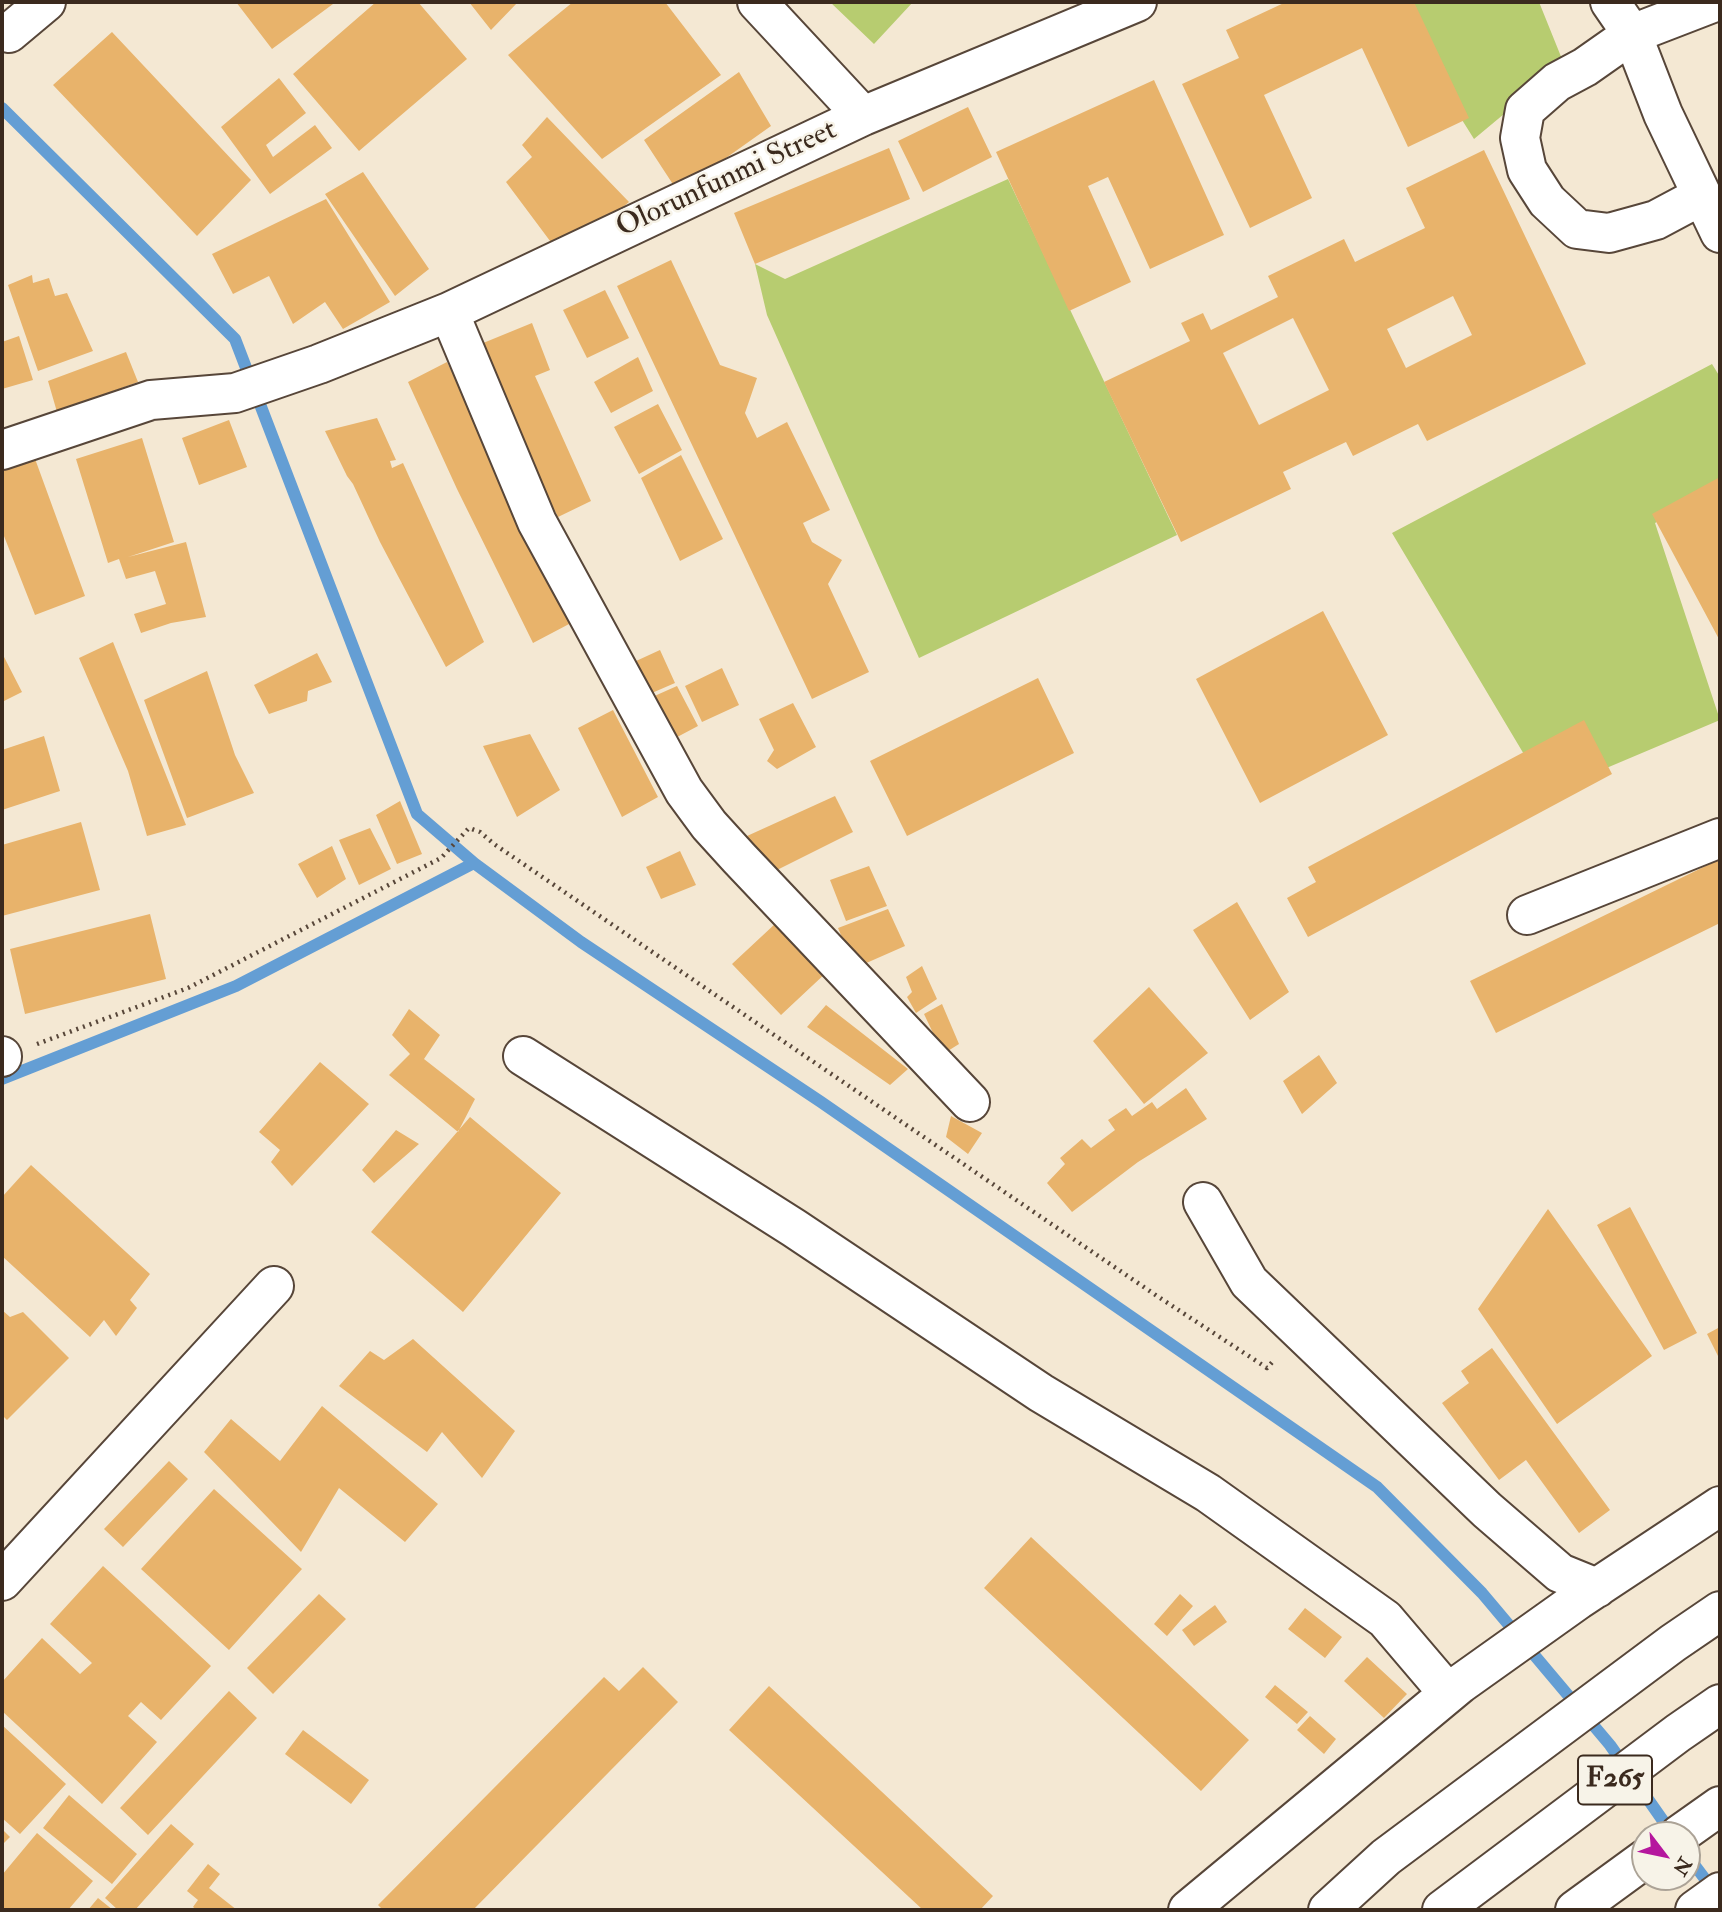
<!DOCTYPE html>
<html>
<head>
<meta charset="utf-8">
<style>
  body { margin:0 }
  #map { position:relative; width:1722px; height:1912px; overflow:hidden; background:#f4e8d3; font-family:"IM FELL Double Pica",serif }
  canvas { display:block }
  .frame { position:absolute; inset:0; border:4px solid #3b2a1e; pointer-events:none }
  .north { position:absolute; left:1631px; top:1821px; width:70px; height:70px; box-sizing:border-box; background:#f7f3e8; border:2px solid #aca397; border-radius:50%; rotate:122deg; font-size:19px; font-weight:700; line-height:28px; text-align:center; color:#3b2a1e }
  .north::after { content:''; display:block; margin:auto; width:24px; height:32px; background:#b5179e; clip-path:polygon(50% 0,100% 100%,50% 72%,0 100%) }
</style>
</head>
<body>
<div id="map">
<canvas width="1722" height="1912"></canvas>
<div class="frame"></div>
<div class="north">N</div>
</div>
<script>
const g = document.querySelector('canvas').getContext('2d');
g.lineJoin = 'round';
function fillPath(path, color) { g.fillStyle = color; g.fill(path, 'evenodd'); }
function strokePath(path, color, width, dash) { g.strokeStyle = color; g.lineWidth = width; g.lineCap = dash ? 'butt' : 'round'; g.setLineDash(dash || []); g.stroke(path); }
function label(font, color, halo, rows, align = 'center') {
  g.font = font + ' "IM FELL Double Pica",serif'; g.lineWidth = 5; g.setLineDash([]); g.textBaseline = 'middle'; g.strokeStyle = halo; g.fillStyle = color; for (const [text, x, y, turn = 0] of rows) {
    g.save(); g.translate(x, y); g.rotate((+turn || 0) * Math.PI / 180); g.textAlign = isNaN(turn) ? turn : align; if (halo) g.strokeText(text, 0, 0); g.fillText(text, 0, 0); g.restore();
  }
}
const green = new Path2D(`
  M830 2H913L874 44Z
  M1388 2H1539L1564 64 1474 139Z
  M1008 179 1177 535 919 658 767 315 755 264 785 279Z
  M1712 364 1720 377V487L1655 523 1720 720 1597 772 1525 756 1392 533Z`);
const stream = new Path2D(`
  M2 108 235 339 417 814 474 863
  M2 1079 236 986 474 863 581 942 821 1102 1377 1487 1482 1593 1610 1745 1673 1835
  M1687 1855 1714 1891`);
const building = new Path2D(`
  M236 2H331L333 4 272 49Z
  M376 2H418L467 59 359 151 293 74Z
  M469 2H518L491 30Z
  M573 2H665L721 75 602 159 508 55Z
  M1286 2H1414L1469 118 1408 147 1362 48 1264 95 1312 198 1250 228 1182 84 1239 58 1226 30Z
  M112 32 251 180 197 236 53 85Z
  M739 72 771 126 678 192 644 140Z
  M279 78 306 113 266 145 273 157 315 125 332 148 270 194 221 127Z
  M1154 80 1224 235 1150 269 1108 177 1088 186 1131 282 1069 311 996 152Z
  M968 107 992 157 923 192 898 141Z
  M547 117 629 202 594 231 559 253 506 182 532 157 522 145Z
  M889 148 910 199 755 264 734 213Z
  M1484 150 1586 364 1427 441 1418 424 1353 456 1346 442 1283 472 1291 489 1181 542 1104 382 1190 341 1181 323 1203 313 1211 330 1278 297 1268 276 1344 239 1355 262 1425 228 1406 188ZM1453 296 1472 335 1406 368 1387 329ZM1293 318 1329 390 1259 425 1223 353Z
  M363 172 429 269 395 296 325 194Z
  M326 199 390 302 343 329 325 302 293 324 269 276 233 294 212 254Z
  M671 260 720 365 757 378 745 413 757 438 787 422 830 510 803 523 812 542 842 560 828 584 869 672 812 699 617 286Z
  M32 275 33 283 49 278 55 296 67 293 93 351 38 371 8 285Z
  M605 290 629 338 587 358 563 310Z
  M532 323 550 370 535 376 591 501 558 517 471 348Z
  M19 336 33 380 2 389V342Z
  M126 352 138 382 57 412 48 381Z
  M638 357 653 391 611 413 594 382Z
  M447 362 571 623 533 643 457 489 408 382Z
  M658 404 682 450 639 474 614 427Z
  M377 418 396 460 390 461 392 468 403 463 484 642 446 667 380 542 353 484 347 476 325 431Z
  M229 420 247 467 199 485 182 438Z
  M142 438 174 542 128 557 186 542 206 617 171 623 141 633 134 614 166 604 155 571 126 579 119 559 108 563 76 459Z
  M681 455 723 539 680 561 641 478Z
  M34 456 85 596 35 615 2 531V471Z
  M1720 477V641L1652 514Z
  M1323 611 1388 735 1260 803 1196 679Z
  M113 642 186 825 147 836 128 771 79 658Z
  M660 650 675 683 638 699 623 667Z
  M2 653 22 692 2 702Z
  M317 653 332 682 308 691 307 701 269 714 254 685Z
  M722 668 739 705 702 722 685 686Z
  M207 671 235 755 254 793 187 818 144 700Z
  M1038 678 1074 753 907 836 870 761Z
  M677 686 698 726 664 744 641 702Z
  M793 703 816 747 777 769 767 761 774 750 759 719Z
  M613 710 658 797 622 817 578 728Z
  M1584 720 1612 774 1308 937 1287 898 1316 882 1308 867Z
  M530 734 560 790 517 817 483 746Z
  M44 736 60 791 2 810V750Z
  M835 796 853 832 767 875 747 836Z
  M400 801 422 854 397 864 376 815Z
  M81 822 100 890 2 916V845Z
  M370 828 391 869 359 885 339 840Z
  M332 846 346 879 317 898 298 864Z
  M680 851 696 885 661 899 646 867Z
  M1720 859V923L1496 1033 1470 981Z
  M869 866 887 906 846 921 830 880Z
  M1237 902 1289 992 1250 1020 1193 930Z
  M888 909 905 946 855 968 838 928Z
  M150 914 166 979 25 1014 10 949Z
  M776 923 828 971 781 1015 732 964Z
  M922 966 937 999 916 1013 907 997 912 992 906 977Z
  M1149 987 1208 1053 1144 1104 1093 1041Z
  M942 1004 959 1044 943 1054 924 1014Z
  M826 1005 908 1069 890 1085 807 1027Z
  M409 1009 440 1035 424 1059 475 1099 458 1132 389 1075 410 1054 392 1035Z
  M1319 1055 1337 1083 1302 1114 1283 1081Z
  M320 1062 369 1104 292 1186 271 1162 280 1150 259 1132Z
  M1186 1088 1207 1119 1138 1162 1072 1212 1047 1183 1065 1164 1060 1158 1082 1139 1091 1148 1115 1130 1108 1120 1126 1108 1132 1116 1152 1102 1157 1109Z
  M951 1116 982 1133 968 1154 946 1137Z
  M470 1117 561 1193 463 1312 371 1232Z
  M396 1130 419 1144 374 1183 362 1170Z
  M31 1165 150 1274 130 1300 137 1308 116 1336 104 1320 90 1337 2 1256V1197Z
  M1630 1207 1697 1333 1664 1350 1597 1225Z
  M1548 1209 1652 1356 1557 1424 1478 1309Z
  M2 1310 10 1317 23 1312 69 1358 7 1420 2 1415Z
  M1720 1327V1360L1707 1334Z
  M413 1339 515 1431 482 1478 442 1432 427 1452 339 1386 370 1351 384 1360Z
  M1492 1348 1610 1510 1579 1533 1526 1460 1499 1480 1442 1403 1469 1383 1461 1371Z
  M322 1406 438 1504 405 1542 339 1488 301 1552 204 1452 231 1419 280 1461Z
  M169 1461 188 1479 123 1547 104 1529Z
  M214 1489 302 1569 229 1650 141 1569Z
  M1031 1537 1249 1740 1201 1791 984 1588Z
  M103 1566 211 1666 161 1720 141 1702 128 1716 157 1742 102 1804 2 1711V1682L42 1638 80 1674 92 1663 50 1624Z
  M319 1594 346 1619 273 1694 247 1668Z
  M1180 1594 1193 1606 1167 1636 1154 1624Z
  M1215 1605 1227 1622 1194 1646 1182 1630Z
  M1305 1608 1342 1637 1325 1658 1288 1629Z
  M1367 1657 1407 1694 1384 1718 1344 1681Z
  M643 1667 678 1702 473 1910H383L378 1905 604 1677 619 1691Z
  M1275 1685 1308 1712 1297 1724 1265 1697Z
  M769 1686 993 1896 980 1910H923L729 1730Z
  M229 1691 257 1718 148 1835 120 1808Z
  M1310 1716 1336 1739 1324 1754 1297 1730Z
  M2 1725 66 1784 20 1834 2 1818Z
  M303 1730 369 1780 351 1804 285 1754Z
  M69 1795 137 1854 112 1884 43 1828Z
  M171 1824 194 1844 135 1910H118L105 1898Z
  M2 1829 10 1837 2 1845Z
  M37 1833 93 1881 68 1910H2V1875Z
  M208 1864 220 1874 209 1888 237 1910H197L193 1907 198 1900 187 1891Z
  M98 1898 113 1910H88Z`);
const path = new Path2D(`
  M37 1044 188 988 441 858 469 828 480 832 494 844 1157 1296 1267 1368 1274 1360`);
const minor = new Path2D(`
  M757 2 863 116
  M1610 2 1632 34 1663 114 1720 233
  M9 33 46 2
  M1701 196 1656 220 1638 225 1609 233 1577 229 1547 201 1527 170 1520 138 1525 110 1557 82 1585 67 1632 34 1715 2
  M449 312 537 522 684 791 709 825 739 858 970 1102
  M2 450 151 400 235 393 319 364 449 312 863 116 1137 2
  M1527 915 1720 838
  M2 1056V1057
  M523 1056 794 1228 1041 1393 1208 1493 1385 1619 1448 1693
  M1203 1202 1249 1282 1487 1510 1560 1573 1597 1588
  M2 1581 274 1286
  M1188 1910 1460 1684 1578 1600 1720 1506`);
const major = new Path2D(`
  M1328 1910 1386 1857 1673 1643 1720 1611
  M1695 1910 1720 1892`);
const highway = new Path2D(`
  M1679 1835 1720 1806
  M1442 1910 1678 1733 1720 1704
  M1575 1910 1645 1859`);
const shields = [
  [1615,1780,74]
];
const shieldNames = [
  ["F265",1615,1780]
];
const streetNames = [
  ["Olorunfunmi Street",727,180,-25]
];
fillPath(green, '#b7cc70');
strokePath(stream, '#649ed4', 12);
fillPath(building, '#e8b36b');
strokePath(minor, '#574639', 42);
strokePath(major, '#574639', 42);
strokePath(highway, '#574639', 42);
strokePath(path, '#574639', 4.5, [2, 5]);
strokePath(minor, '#fff', 38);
strokePath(major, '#fff', 38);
strokePath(highway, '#fff', 38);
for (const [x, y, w] of shields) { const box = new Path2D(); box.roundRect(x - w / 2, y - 24.5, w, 49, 5); g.fillStyle = '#f7f3e8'; g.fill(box); strokePath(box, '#3b2a1e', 2); }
label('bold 28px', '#3b2a1e', null, shieldNames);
label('30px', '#3b2a1e', '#f7f3e8', streetNames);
</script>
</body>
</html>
